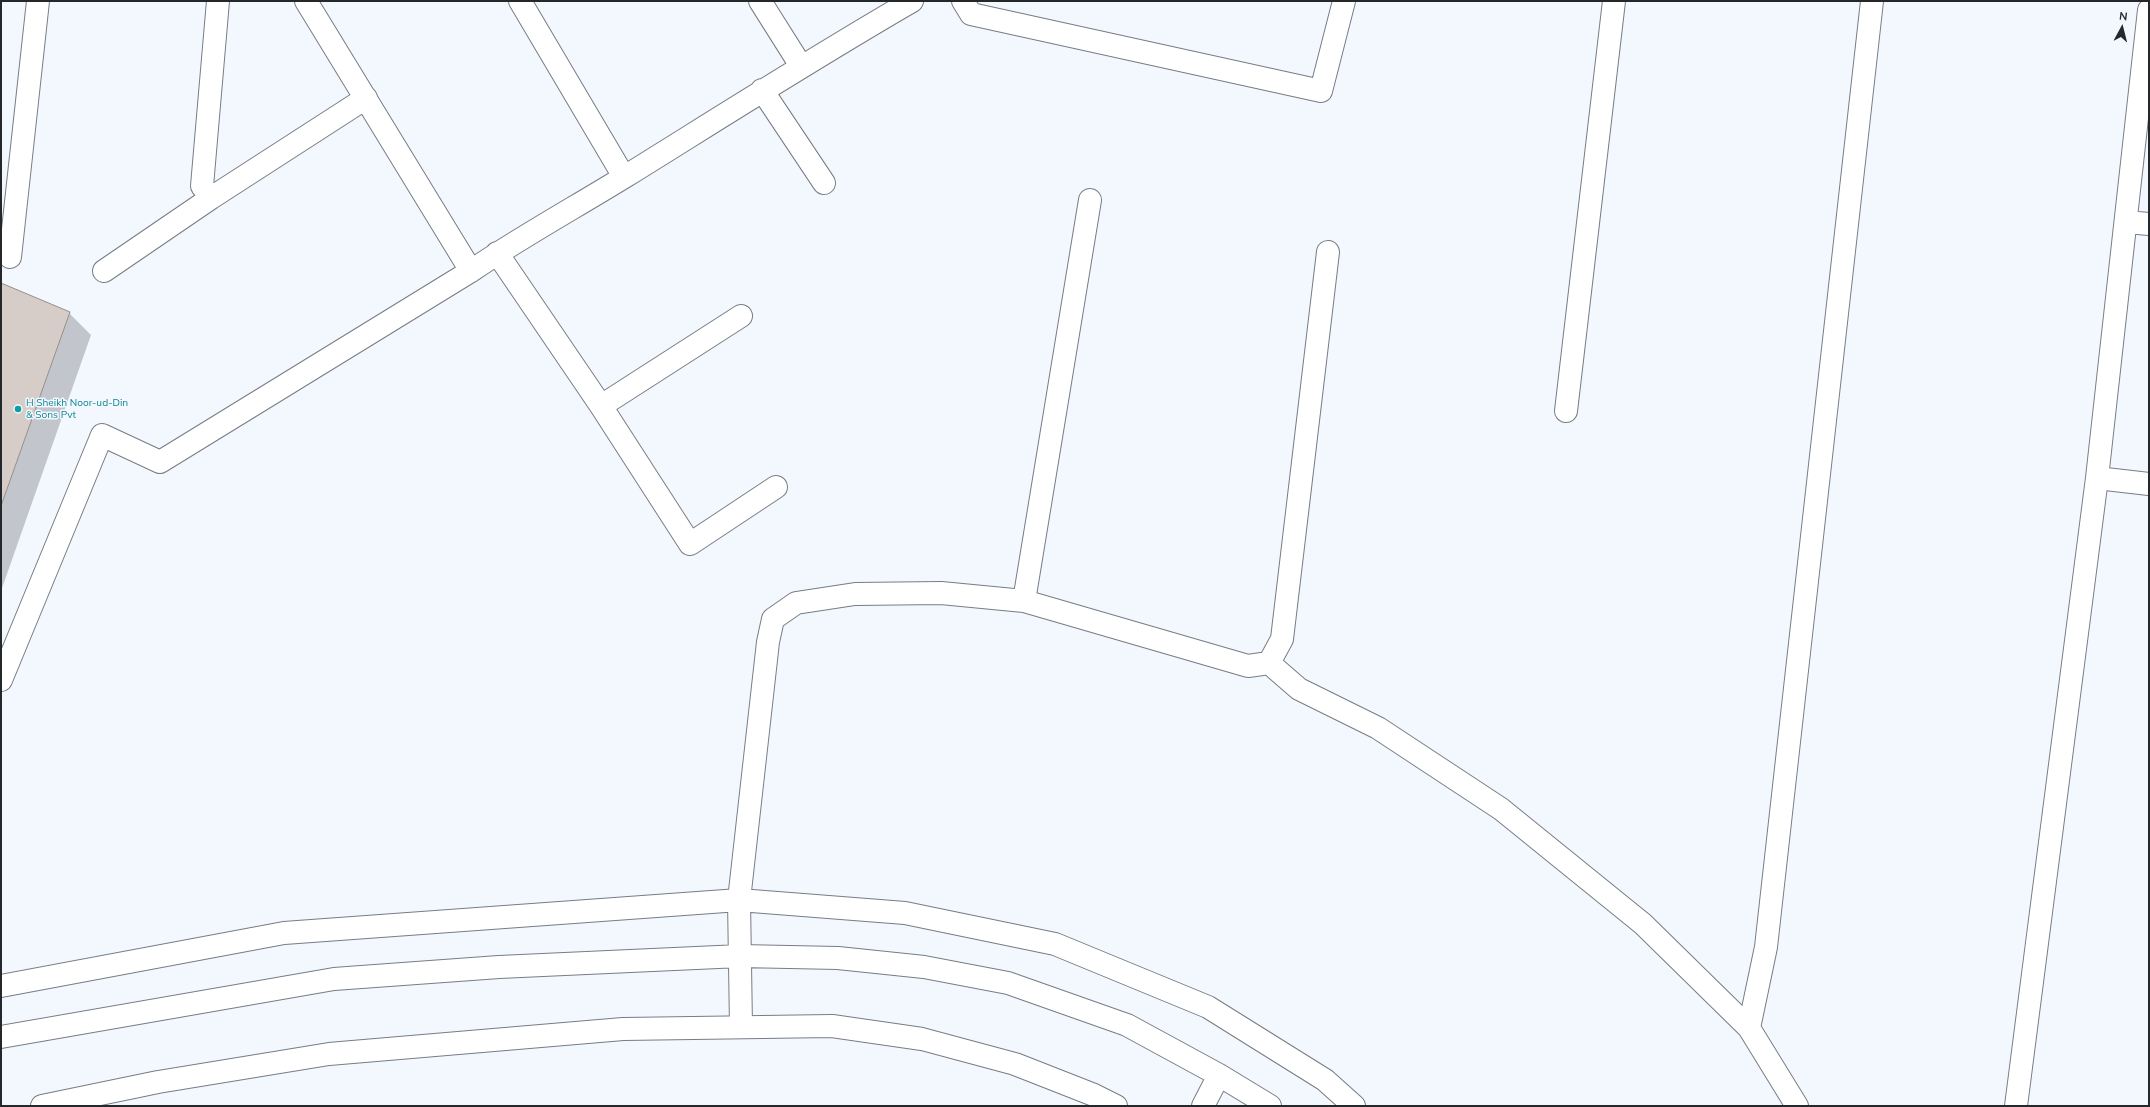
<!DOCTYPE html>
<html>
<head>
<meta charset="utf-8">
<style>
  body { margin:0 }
  #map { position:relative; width:2150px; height:1107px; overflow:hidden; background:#f3f8ff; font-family:Mulish,sans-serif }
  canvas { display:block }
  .frame { position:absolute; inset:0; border:2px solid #25282b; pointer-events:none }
  .north { position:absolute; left:2102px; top:8px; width:40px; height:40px; -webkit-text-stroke:3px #f3f8ff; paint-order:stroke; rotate:7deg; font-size:11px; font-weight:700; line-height:16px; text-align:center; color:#25282b }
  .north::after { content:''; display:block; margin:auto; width:14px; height:18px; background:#25282b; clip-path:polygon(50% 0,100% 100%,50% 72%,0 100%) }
</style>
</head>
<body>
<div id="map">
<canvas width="2150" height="1107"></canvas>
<div class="frame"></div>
<div class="north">N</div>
</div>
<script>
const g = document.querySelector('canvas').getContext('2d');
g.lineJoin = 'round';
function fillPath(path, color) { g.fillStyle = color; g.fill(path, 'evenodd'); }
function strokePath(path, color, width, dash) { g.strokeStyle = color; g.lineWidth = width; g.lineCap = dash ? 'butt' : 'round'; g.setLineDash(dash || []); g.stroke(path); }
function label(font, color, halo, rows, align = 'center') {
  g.font = font + ' Mulish,sans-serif'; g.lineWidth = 3; g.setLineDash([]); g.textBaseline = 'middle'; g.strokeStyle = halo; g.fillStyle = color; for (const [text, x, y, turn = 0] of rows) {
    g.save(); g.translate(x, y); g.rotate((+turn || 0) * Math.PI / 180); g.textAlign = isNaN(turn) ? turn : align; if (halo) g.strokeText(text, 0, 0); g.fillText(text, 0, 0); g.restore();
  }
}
const shadow = new Path2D(`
  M1 284 69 313 91 335 1 591Z`);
const building = new Path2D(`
  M1 283 70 312 1 506Z`);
const minor = new Path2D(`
  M306 1 471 271
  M520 1 624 177
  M760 1 801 66
  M963 1 971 14 1321 91 1344 1
  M762 90 824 183
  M211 198 202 186 218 1
  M2126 222 2149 224
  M497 253 601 406 690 544 776 487
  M10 257 38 1
  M104 271 211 198 366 98
  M601 406 741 316
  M1566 411 1614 1
  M2097 478 2149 484
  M1024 601 1090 200
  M1269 663 1282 639 1328 252
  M1 680 102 435 160 462 471 271C521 237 574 208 626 176 721 117 815 57 912 1
  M1 986 284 933 739 900 905 913 1055 944 1208 1007 1325 1080 1354 1106
  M741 1027 739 900 768 642 773 619 796 603 855 594 941 593 1024 601 1248 666 1269 663 1299 689 1378 728 1501 809 1643 924 1749 1028 1797 1106
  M1749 1028 1766 947 1872 1
  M1 1037 334 979 499 967 740 956 838 958 924 967 1008 983 1127 1025 1219 1075 1270 1106
  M42 1106 158 1082 329 1054 623 1029 832 1026 922 1039 1015 1064 1094 1095 1116 1106
  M1203 1106 1219 1075
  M2016 1106 2097 478 2149 10`);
const markers = [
  [18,409,4,"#0f9aa8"]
];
const cultureNames = [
  ["H Sheikh Noor-ud-Din",26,403],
  ["& Sons Pvt",26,415]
];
fillPath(shadow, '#0003');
fillPath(building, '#d7cdc8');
strokePath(building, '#978e89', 1);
strokePath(minor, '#777d84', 24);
strokePath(minor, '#fff', 22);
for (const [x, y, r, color] of markers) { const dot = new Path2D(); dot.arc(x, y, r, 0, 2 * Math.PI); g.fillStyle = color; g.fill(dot); strokePath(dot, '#f3f8ff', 1.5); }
label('10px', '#0d838f', '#f3f8ff', cultureNames, 'left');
</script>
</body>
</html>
